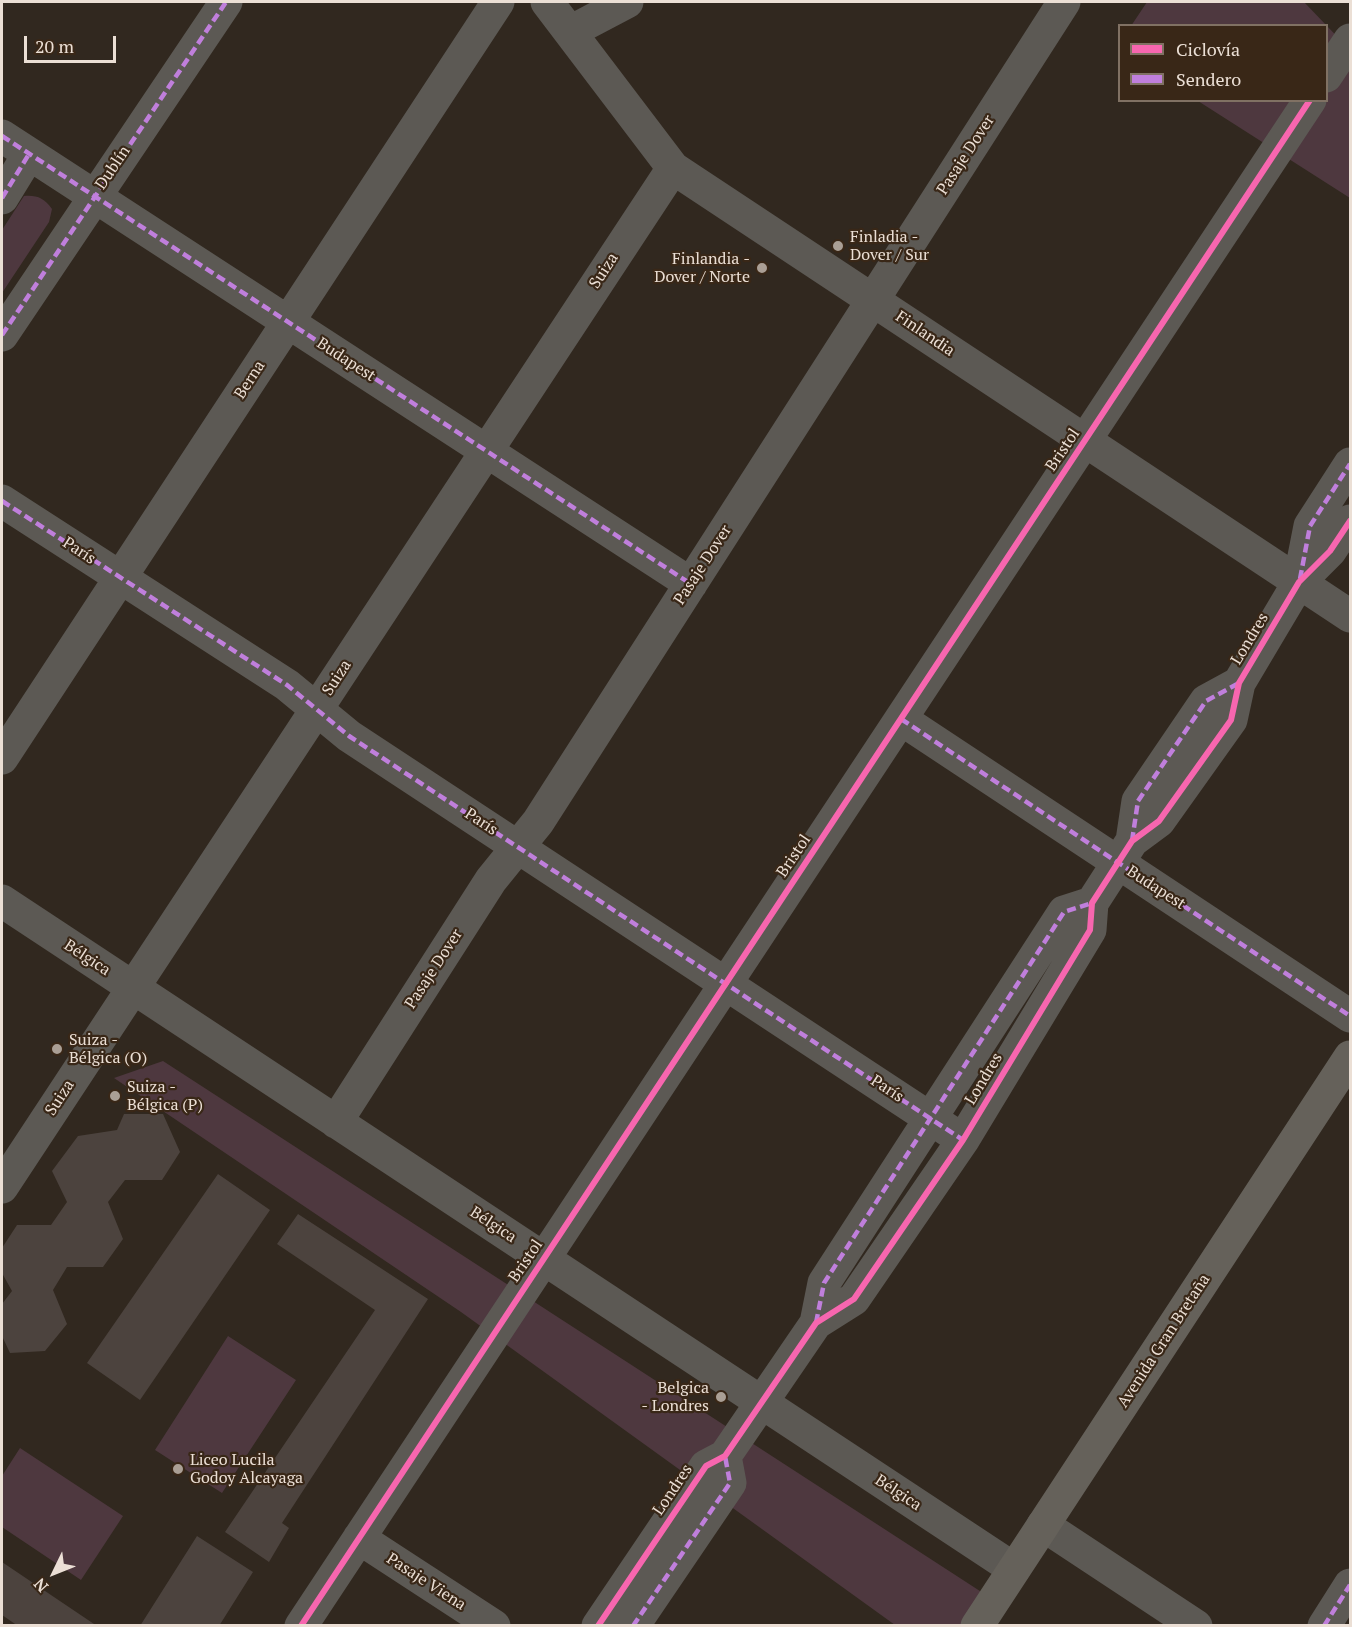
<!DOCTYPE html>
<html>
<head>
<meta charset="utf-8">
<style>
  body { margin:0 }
  #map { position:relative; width:1352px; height:1627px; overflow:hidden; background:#31281f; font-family:"PT Serif",serif }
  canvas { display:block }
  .frame { position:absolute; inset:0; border:3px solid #ebdfd5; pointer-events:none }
  .legend { position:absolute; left:1118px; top:24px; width:210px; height:78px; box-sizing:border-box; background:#392717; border:2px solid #807163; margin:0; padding:8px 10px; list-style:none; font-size:18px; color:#ebdfd5 }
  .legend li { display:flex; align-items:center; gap:12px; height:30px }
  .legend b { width:30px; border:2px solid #807163 }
  .north { position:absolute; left:24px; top:1543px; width:60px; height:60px; -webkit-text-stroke:4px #392717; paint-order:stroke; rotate:227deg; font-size:16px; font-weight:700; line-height:24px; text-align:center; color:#ebdfd5 }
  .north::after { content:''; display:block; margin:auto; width:21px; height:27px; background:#ebdfd5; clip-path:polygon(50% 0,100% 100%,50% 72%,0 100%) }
  .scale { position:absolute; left:24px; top:36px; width:92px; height:27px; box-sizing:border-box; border:3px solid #ebdfd5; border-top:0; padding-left:8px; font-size:18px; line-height:21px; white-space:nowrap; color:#ebdfd5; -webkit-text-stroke:4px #392717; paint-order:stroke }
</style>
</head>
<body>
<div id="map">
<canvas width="1352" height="1627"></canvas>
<div class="frame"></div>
<ul class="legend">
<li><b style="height:8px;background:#f766af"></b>Ciclovía</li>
<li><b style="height:8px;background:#c07fdc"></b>Sendero</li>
</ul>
<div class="north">N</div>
<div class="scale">20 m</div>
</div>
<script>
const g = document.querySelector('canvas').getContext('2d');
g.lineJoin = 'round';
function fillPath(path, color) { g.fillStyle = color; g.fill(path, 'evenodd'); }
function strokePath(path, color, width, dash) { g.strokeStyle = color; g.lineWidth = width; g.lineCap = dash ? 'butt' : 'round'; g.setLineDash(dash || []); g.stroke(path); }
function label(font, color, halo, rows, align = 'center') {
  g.font = font + ' "PT Serif",serif'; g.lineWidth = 4.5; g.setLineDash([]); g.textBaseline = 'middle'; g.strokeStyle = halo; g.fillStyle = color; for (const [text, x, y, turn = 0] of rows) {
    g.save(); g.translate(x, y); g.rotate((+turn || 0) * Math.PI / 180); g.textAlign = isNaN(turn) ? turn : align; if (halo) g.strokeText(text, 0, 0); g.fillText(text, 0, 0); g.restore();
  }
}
const green = new Path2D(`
  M1147 2H1304L1350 50V198L1198 101 1326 100V26H1131Z
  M24 196C37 195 44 198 52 209L49 222 2 293V230Z
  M163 1061 983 1593 962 1625H895L461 1312 114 1078Z
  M228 1336 296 1380 222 1493 155 1450Z
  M20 1448 123 1516 81 1580 2 1527V1476Z`);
const building = new Path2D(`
  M124 1114H163L180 1152 162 1180H125L108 1202 123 1239 103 1267H67L53 1290 67 1324 45 1351 10 1353 2 1336V1304L12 1291 2 1273V1248L17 1225H51L67 1202 52 1171 78 1136 117 1130Z
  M218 1174 270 1210 140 1400 87 1363Z
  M298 1214 428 1299 282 1523 289 1528 269 1562 225 1532 375 1310 277 1244Z
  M197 1536 253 1572 219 1626H140Z
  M2 1562 97 1626H18L2 1615Z`);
const minor = new Path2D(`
  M547 2 673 168 1350 616
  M570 32 627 2
  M1326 76 1350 40
  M2 136 691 584
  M2 198 29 154
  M2 335 226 2
  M2 501 287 685 349 736 963 1140
  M1299 582 1310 526 1350 464
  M901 719 1350 1016
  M2 758 498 2
  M1132 841 1138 801 1206 701 1239 683
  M2 901 1014 1569
  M336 1122 491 880 538 822 1064 2
  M2 1187 673 168
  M816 1323 824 1283 1064 912 1092 903
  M1043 1525 1196 1626
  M359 1538 494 1626
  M301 1626 1310 100
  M598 1626 706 1466 725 1456 816 1323 854 1299 963 1140 1090 930 1092 903 1132 841 1159 821 1231 720 1239 683 1299 582 1330 551 1350 521
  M633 1626 730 1483 725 1456
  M1324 1626 1350 1585`);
const major = new Path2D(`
  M977 1626 1350 1057`);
const quiet = new Path2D(`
  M2 136 691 584
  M2 198 29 154
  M2 335 226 2
  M2 501 287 685 349 736 963 1140
  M1300 579 1310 526 1350 464
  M901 719 1350 1016
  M1132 841 1138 801 1206 701 1239 683
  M816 1323 824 1283 1064 912 1092 903
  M633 1626 730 1483 725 1456
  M1324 1626 1350 1585`);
const cycleway = new Path2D(`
  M301 1626 1310 100
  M598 1626 706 1466 725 1456 816 1323 854 1299 963 1140 1090 930 1092 903 1132 841 1159 821 1231 720 1239 683 1299 582 1330 551 1350 521`);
const markers = [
  [838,246,6,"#aa9f95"],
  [762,268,6,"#aa9f95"],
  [57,1049,6,"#aa9f95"],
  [115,1096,6,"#aa9f95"],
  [721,1397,6,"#aa9f95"],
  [178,1469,6,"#aa9f95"]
];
const streetNames = [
  ["Pasaje Dover",966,155,-57],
  ["Dublín",113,168,-56],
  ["Suiza",604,271,-57],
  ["Finlandia",925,334,34],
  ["Budapest",346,360,33],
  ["Berna",250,380,-57],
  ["Bristol",1063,450,-56],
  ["París",79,551,33],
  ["Pasaje Dover",703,565,-57],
  ["Londres",1250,639,-59],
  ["Suiza",337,678,-57],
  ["París",481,822,33],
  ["Bristol",794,856,-56],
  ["Budapest",1156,888,33],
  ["Bélgica",87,958,33],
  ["Pasaje Dover",434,969,-57],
  ["Londres",984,1079,-59],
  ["París",887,1089,33],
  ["Suiza",60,1098,-57],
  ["Bélgica",493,1225,33],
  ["Bristol",526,1261,-56],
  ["Avenida Gran Bretaña",1164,1341,-57],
  ["Londres",673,1490,-56],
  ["Bélgica",898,1493,33],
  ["Pasaje Viena",426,1582,33]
];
const poiNames = [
  ["Finladia -",850,237],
  ["Dover / Sur",850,255],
  ["Finlandia -",750,259,"right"],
  ["Dover / Norte",750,277,"right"],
  ["Suiza -",69,1040],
  ["Bélgica (O)",69,1058],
  ["Suiza -",127,1087],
  ["Bélgica (P)",127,1105],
  ["Belgica",709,1388,"right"],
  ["- Londres",709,1406,"right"],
  ["Liceo Lucila",190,1460],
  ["Godoy Alcayaga",190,1478]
];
fillPath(green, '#4e383f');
fillPath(building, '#4c433e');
strokePath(minor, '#5c5954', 33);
strokePath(major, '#65615a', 33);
strokePath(quiet, '#c07fdc', 4.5, [9, 4.5]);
strokePath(cycleway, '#f766af', 6);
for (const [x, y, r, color] of markers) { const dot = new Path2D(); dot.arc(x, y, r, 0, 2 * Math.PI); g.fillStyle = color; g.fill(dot); strokePath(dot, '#392717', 2); }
label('16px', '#ebdfd5', '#392717', streetNames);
label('16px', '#ebdfd5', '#392717', poiNames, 'left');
</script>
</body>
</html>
